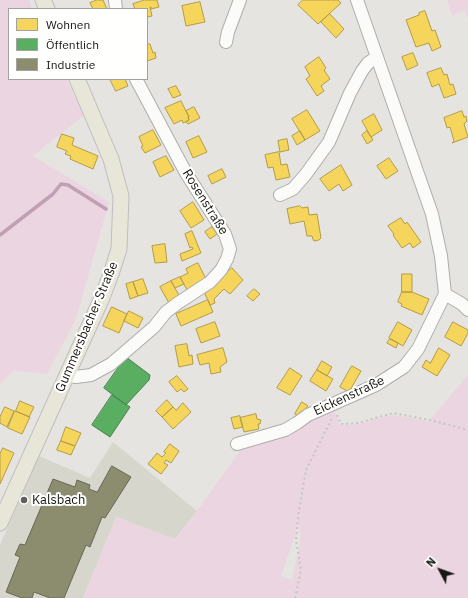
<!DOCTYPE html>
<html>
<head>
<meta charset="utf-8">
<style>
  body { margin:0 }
  #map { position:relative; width:468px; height:598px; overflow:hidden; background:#e5e4e0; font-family:"IBM Plex Sans",sans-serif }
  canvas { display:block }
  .legend { position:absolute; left:8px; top:8px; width:140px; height:72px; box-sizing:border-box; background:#fffffe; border:1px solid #a2a2a1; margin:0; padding:5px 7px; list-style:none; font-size:12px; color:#171715 }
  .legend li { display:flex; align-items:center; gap:8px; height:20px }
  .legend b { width:20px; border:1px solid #a2a2a1 }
  .north { position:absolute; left:420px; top:550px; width:40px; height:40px; -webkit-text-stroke:3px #fffffe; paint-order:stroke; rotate:311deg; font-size:11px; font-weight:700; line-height:16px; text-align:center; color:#171715 }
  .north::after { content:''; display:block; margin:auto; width:14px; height:18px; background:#171715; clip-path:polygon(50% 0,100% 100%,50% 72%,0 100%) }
</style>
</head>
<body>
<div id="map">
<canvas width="468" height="598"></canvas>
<ul class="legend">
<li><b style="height:11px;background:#f6d55c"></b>Wohnen</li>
<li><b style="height:11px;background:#5aae61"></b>Öffentlich</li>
<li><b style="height:11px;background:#8c8c6e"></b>Industrie</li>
</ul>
<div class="north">N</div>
</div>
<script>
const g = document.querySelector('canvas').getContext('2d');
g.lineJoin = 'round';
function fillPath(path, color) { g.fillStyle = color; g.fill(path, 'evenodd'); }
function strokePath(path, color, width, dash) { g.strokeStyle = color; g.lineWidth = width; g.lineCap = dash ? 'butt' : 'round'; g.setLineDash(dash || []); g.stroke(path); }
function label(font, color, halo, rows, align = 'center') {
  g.font = font + ' "IBM Plex Sans",sans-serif'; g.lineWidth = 4; g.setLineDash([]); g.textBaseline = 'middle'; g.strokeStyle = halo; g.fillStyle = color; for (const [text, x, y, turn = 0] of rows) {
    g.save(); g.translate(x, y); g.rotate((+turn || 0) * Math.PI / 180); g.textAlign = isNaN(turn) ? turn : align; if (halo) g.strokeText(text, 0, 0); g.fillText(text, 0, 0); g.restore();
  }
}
const built = new Path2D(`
  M113 442 197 511 175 539 116 517 83 598H0V545L39 456 90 478Z`);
const green = new Path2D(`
  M0 0H29L32 9H9V79H66L84 115 33 156 109 202 76 319 47 374 14 371 0 384Z
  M447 0H468V18L465 10 452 16Z
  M468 375V598H83L116 517 175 539 197 511 249 438 283 432 334 410 340 425 358 424 392 415 429 421ZM298 523 301 538 292 580 281 576 296 533Z`);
const homes = new Path2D(`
  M97 0H103L107 9H93L90 3Z
  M145 0H157L159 7 151 9V7H150L152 16 147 17V9H135L133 4Z
  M303 0H338L341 3 318 24 298 5Z
  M200 2 205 22 186 26 182 6Z
  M425 11 432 31 435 30 441 47 432 51 429 43 416 47 406 20 419 15V13Z
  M330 14 344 29 336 38 321 22Z
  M147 44H150L153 53 155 52 156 58 147 61Z
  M413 53 418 65 407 70 402 57Z
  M319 57 326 68 324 70 330 79 321 86 324 91 317 96 306 79 310 76 305 67Z
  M441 68 444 75 447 74 450 85 453 84 456 94 444 98 439 84 432 87 427 73Z
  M110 79H125L128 86 116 91Z
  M176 86 181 95 173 98 168 89Z
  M181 101 189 117H188L189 120 183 123 182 120 174 124 165 108Z
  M194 107 200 118 188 124 186 122 189 120 188 117H189L186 111Z
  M307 110 320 131 305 140 292 119Z
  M462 111 464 117 466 116 467 121 464 124 468 137 452 143 454 141 450 127 447 128 444 118Z
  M374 114 382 130 371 137 362 121Z
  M153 130 161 145 145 153 141 147 143 146 139 137Z
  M300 131 305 140 297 145 292 136Z
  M367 131 373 140 367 144 362 135Z
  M62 134 74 138 72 145 98 156 93 169 70 159 71 156 65 154 67 151 57 147Z
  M199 136 207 152 193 158 186 142Z
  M287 139 289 150 280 152 278 141Z
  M279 152 281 165 287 164 290 177 276 180 273 167 268 168 265 155Z
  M166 156 174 170 160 177 153 162Z
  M389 158 398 171 386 179 377 166Z
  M341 165 352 185 343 191 339 184 329 191 320 179Z
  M222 169 226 177 212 184 208 176Z
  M193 202 204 220 191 228 180 211Z
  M300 206 302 208 308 207 309 215 317 214 321 238 319 240 314 241 313 239 312 236H307L304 221 290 224 287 209Z
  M401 218 405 224 407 222 421 242 413 248 410 243 402 248 393 235 394 234 388 226Z
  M212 227 217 234 210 239 205 232Z
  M192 231 201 253 182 261 180 254 193 249 192 247 190 248 185 234Z
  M165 244 167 262 155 263 152 246Z
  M198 263 206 279 187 290 180 277 188 273 186 269Z
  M232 268 243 280 230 294 224 289 214 299 215 303 210 305 205 294Z
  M402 274H412V292H402Z
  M180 277 184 284 175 288 171 281Z
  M143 279 148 293 138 296 133 282Z
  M171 281 180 297 169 303 160 287Z
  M133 282 138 296 130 299 126 284Z
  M254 289 260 294 253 301 247 296Z
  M402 292H412L429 299 422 315 401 306 402 304 398 302Z
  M208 300 213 312 181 326 176 314Z
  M112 307 127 314 119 333 103 326Z
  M129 311 143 318 138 328 124 321Z
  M215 322 220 336 201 343 196 329Z
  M398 322 412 330 403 346 389 338Z
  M453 322 468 330V333L461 346 445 337Z
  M390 339 398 343 396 348 387 343Z
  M187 344 189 356 192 355 193 364 179 367 175 346Z
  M223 348 227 362 220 367 221 372 211 374 209 363 200 365 197 355Z
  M439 348 450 355 437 376 422 367 426 360 430 363Z
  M322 361 332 367 327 376 317 370Z
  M352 366 361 371 349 392 340 387Z
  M290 368 302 376 290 395 277 388Z
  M317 370 333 379 326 391 310 381Z
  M177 376 188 389 184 392 181 389 177 392 169 382Z
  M167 400 173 407 162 417 156 411Z
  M20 401 34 407 29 417 16 411Z
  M302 402 308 406 299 417 295 414Z
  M183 403 191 412 173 429 162 417 173 407 176 410Z
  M5 407 14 411 7 427 0 423V417Z
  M15 411 30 417 22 434 8 428Z
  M256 414 257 419 261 420 260 424H258L259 429 244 432 240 418Z
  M240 416 243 427 234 429 231 418Z
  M66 427 81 433 75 446 61 441Z
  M61 441 75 446 71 455 57 450Z
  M170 444 179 451 171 463 166 460 164 463 168 465 161 474 148 464 157 453 162 457 166 453 164 452Z
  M3 448 14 453 0 484V454Z`);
const public = new Path2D(`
  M126 357 150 375 149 380 126 405 104 388Z
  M112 395 130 407 110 437 92 425Z`);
const industry = new Path2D(`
  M112 466 131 477 105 518 102 517 90 547 86 545 64 598H50L34 592 32 598H22L6 592 20 557 15 555 20 544 25 545 53 479 75 487 77 480 90 485 89 489 97 492Z`);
const stream = new Path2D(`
  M0 235 53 194 61 184 68 185 106 209`);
const path = new Path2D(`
  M337 415 341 424 358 423 393 413 430 420 468 430
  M295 598 301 570 296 541 298 517 306 470 333 416`);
const minor = new Path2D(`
  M115 0 116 9
  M357 0 432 214 441 256 445 294 462 304 468 310
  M226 42 228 32 240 0
  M280 195 293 189 306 174 329 142 350 93 362 71 368 63 377 57
  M67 376 76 377 91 375 111 364 154 327 166 312 178 303 210 282 221 270 227 259 230 249 225 234 186 173 136 79
  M237 444 285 430 297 423 308 415 376 385 404 367 418 349 445 294`);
const major = new Path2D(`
  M43 0 47 9
  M0 523 101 300 111 274 119 249 121 196 111 159 77 79`);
const markers = [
  [24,500,4,"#5f5f5c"]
];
const streetNames = [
  ["Rosenstraße",205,202,58],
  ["Gummersbacher Straße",87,327,-67],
  ["Eickenstraße",349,396,-25]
];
const poiNames = [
  ["Kalsbach",32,500]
];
fillPath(built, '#d7d6cd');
fillPath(green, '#ebd5e1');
fillPath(homes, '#f6d55c');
strokePath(homes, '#b39c47', 1);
fillPath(public, '#5aae61');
strokePath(public, '#46814a', 1);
fillPath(industry, '#8c8c6e');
strokePath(industry, '#696953', 1);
strokePath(stream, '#c1a0b5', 3.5);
strokePath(minor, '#adadaa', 14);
strokePath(major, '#bebebc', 17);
strokePath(path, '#c5c5c4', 2, [2, 3]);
strokePath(minor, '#fbfbfa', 12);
strokePath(major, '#e8e6d8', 15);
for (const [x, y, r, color] of markers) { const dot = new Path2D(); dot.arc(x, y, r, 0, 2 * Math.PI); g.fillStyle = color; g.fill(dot); strokePath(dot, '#fffffe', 1.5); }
label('13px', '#171715', '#fffffe', streetNames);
label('13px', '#171715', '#fffffe', poiNames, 'left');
</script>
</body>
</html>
